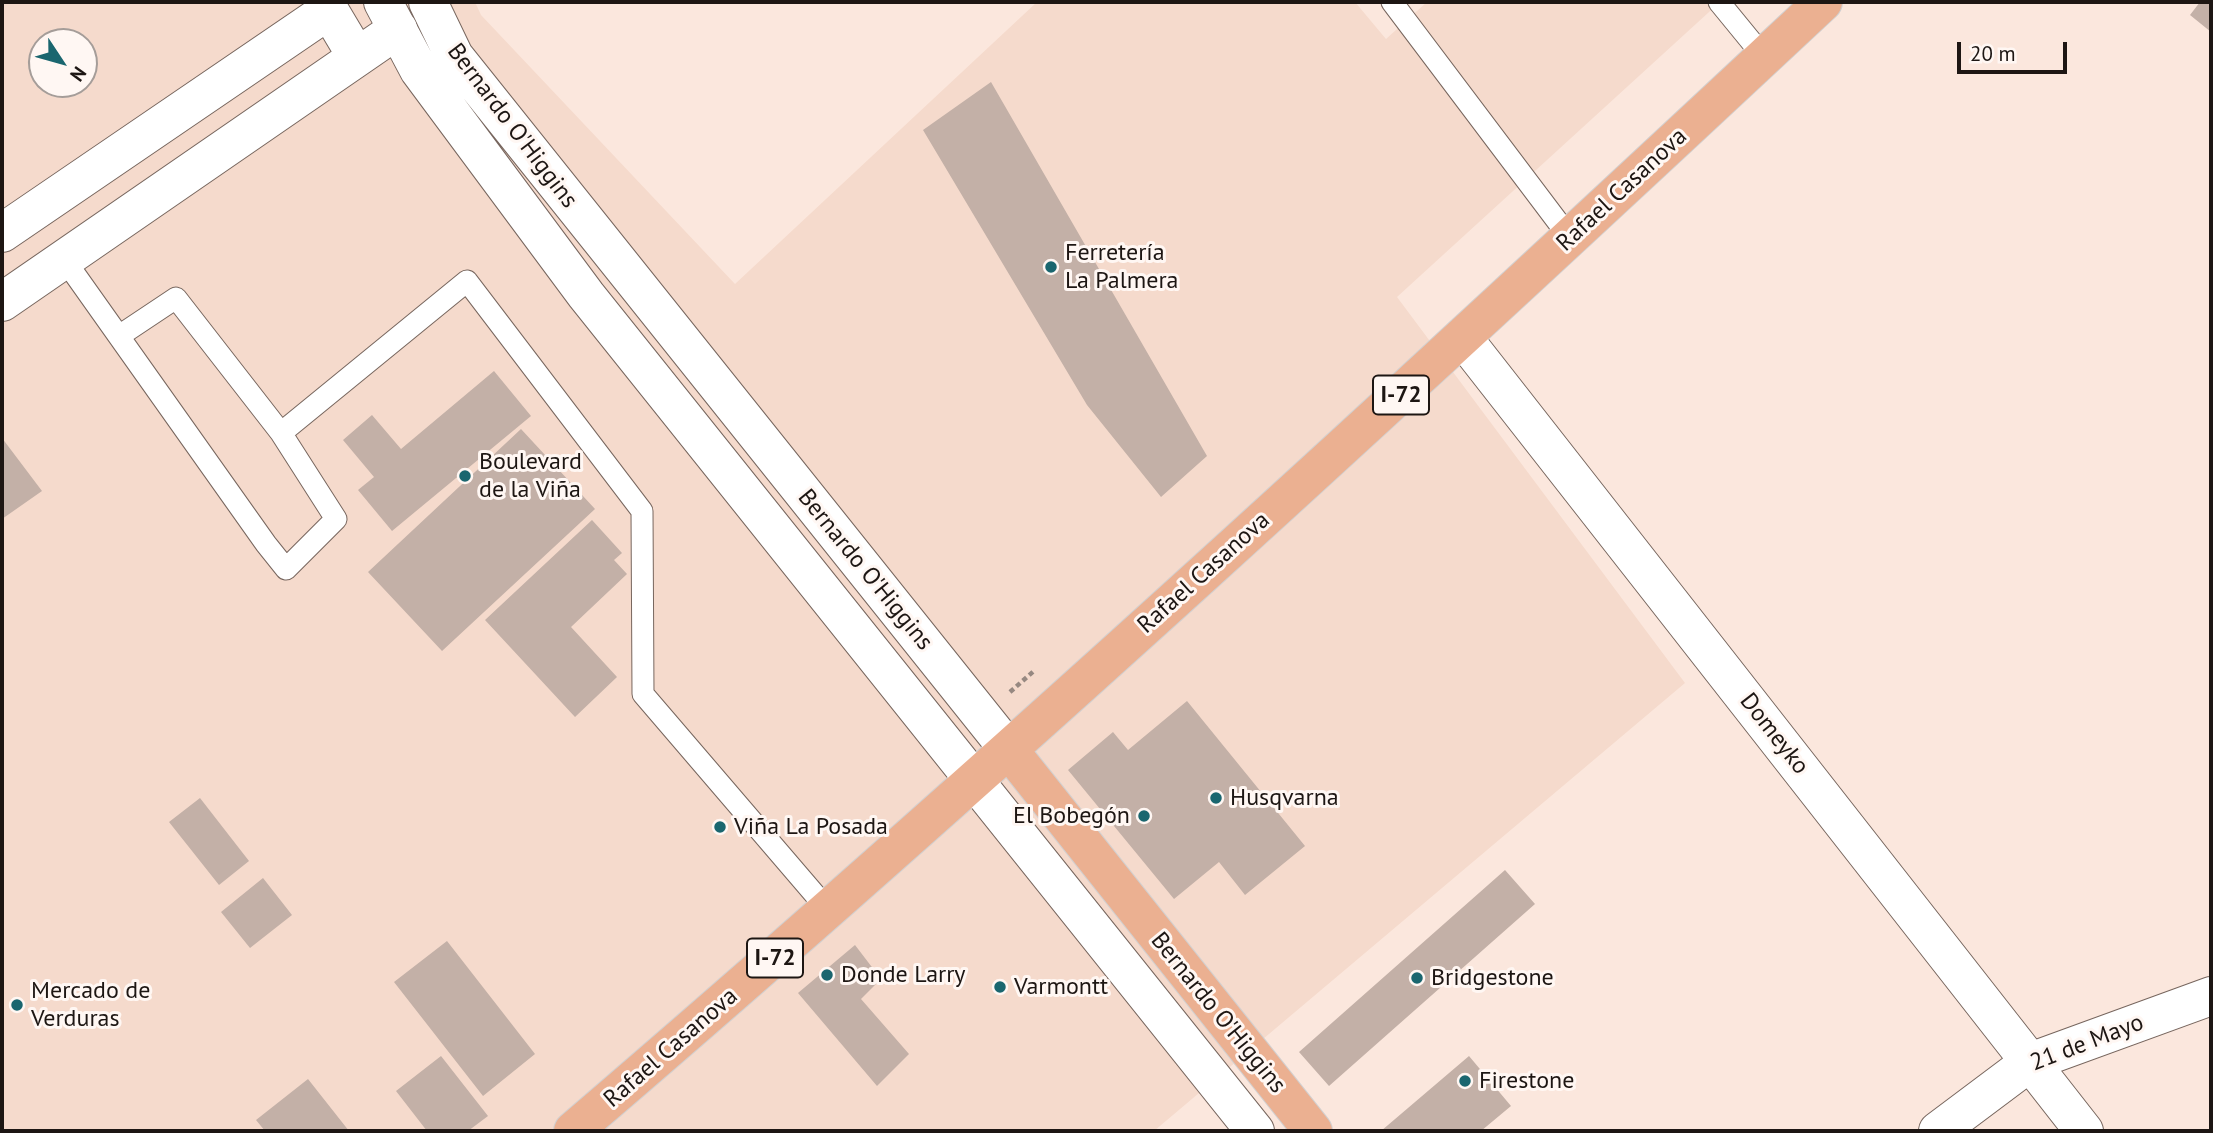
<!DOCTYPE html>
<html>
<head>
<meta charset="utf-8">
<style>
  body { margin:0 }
  #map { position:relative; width:2213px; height:1133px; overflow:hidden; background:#fbe7dd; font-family:"PT Sans",sans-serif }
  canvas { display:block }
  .frame { position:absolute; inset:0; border:4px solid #1d1613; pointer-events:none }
  .north { position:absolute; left:28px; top:28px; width:70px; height:70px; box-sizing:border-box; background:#fff7f3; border:2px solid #a59d99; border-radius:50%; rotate:126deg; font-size:19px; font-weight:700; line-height:28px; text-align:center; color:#1d1613 }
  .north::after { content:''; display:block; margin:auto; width:24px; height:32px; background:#1a666f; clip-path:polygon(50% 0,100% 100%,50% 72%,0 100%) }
  .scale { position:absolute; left:1957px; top:42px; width:110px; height:32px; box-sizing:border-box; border:4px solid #1d1613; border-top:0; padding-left:9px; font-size:21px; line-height:24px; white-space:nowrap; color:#1d1613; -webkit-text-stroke:5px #fff7f3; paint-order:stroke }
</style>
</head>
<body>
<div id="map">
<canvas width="2213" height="1133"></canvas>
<div class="frame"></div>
<div class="north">N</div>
<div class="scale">20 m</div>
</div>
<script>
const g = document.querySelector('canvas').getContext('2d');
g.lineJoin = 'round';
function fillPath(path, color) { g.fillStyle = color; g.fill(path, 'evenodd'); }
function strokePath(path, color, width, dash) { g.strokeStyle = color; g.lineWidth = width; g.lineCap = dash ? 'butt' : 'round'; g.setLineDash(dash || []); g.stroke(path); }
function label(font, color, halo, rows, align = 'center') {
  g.font = font + ' "PT Sans",sans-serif'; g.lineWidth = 6; g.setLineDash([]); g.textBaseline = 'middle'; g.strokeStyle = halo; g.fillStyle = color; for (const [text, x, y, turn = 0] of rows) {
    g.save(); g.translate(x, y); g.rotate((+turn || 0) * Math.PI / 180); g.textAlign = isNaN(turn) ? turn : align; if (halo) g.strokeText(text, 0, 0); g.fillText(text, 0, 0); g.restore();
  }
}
const built = new Path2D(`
  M2 2H475L481 15 735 284 1037 2H1355L1386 39 1427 2H1720L1397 297 1685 683 1154 1131H2ZM42 42H84V84H42Z`);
const building = new Path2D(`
  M2200 2H2211V32L2190 15Z
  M991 82 1207 456 1161 497 1087 405 923 130Z
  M494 371 531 416 392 531 358 490 374 477 343 440 372 415 401 449Z
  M521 429 595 509 442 651 368 572Z
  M2 438 42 491 2 519Z
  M592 520 622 553 614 560 627 574 571 627 617 677 575 717 485 620Z
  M1187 701 1305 846 1245 895 1219 862 1174 899 1068 770 1113 732 1128 750Z
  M200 798 249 861 219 885 169 822Z
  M1505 870 1535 904 1329 1086 1299 1052Z
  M263 878 292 915 250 948 221 912Z
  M447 941 535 1054 483 1096 394 982Z
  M855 945 881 979 861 999 909 1054 877 1086 798 993Z
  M441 1056 488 1116 468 1131H427L396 1091Z
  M1469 1056 1511 1106 1481 1131H1381Z
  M308 1079 349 1131H265L256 1120Z`);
const path = new Path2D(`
  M1010 692 1035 670`);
const lane = new Path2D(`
  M1392 2 1570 238
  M1719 2 1764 57
  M64 259 266 544 286 569 336 519 281 433 176 298 119 336
  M281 433 467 281 642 511 643 694 829 911`);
const street = new Path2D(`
  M2 233 329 10 357 57
  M2 302 398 29
  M2084 1131 2030 1062 2211 996`);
const secondary = new Path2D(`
  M383 2 419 70 586 295 1255 1131
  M428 2 454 56 1009 750
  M1463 338 2030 1062 1938 1131`);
const primary = new Path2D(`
  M1009 750 1313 1131
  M573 1131C1000 765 1413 385 1823 2`);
const markers = [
  [1051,267,7,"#1a666f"],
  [465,476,7,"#1a666f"],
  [1216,798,7,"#1a666f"],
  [1144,816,7,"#1a666f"],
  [720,827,7,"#1a666f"],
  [827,975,7,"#1a666f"],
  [1417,978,7,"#1a666f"],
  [1000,987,7,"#1a666f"],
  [17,1005,7,"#1a666f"],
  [1465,1081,7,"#1a666f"]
];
const shields = [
  [1401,395,56],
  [775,958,56]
];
const shieldNames = [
  ["I-72",1401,395],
  ["I-72",775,958]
];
const streetNames = [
  ["Bernardo O'Higgins",512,126,53],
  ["Rafael Casanova",1622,190,-43],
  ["Bernardo O'Higgins",865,570,51],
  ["Rafael Casanova",1204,573,-42],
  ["Domeyko",1774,734,52],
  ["Bernardo O'Higgins",1218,1013,51],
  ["21 de Mayo",2087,1043,-21],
  ["Rafael Casanova",671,1048,-41]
];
const poiNames = [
  ["Ferretería",1065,253],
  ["La Palmera",1065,281],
  ["Boulevard",479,462],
  ["de la Viña",479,490],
  ["Husqvarna",1230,798],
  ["El Bobegón",1130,816,"right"],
  ["Viña La Posada",734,827],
  ["Donde Larry",841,975],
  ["Bridgestone",1431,978],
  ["Varmontt",1014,987],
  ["Mercado de",31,991],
  ["Verduras",31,1019],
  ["Firestone",1479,1081]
];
fillPath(built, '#f5dacc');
fillPath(building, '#c3b0a7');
strokePath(lane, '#77665e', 23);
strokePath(street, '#77665e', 40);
strokePath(secondary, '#77665e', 40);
strokePath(primary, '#d2d0d0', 40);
strokePath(path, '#968881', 4.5, [5, 3.5]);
strokePath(lane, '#fff', 21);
strokePath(street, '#fff', 38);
strokePath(secondary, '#fff', 38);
strokePath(primary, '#ebb091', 38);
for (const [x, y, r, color] of markers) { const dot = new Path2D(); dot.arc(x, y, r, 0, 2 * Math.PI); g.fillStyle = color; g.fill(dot); strokePath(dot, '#fff7f3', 2.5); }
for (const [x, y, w] of shields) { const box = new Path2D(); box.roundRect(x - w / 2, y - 19.5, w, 39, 5); g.fillStyle = '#fff7f3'; g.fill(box); strokePath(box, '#1d1613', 2); }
label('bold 23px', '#1d1613', null, shieldNames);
label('24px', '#1d1613', '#fff7f3', streetNames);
label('24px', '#1d1613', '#fff7f3', poiNames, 'left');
</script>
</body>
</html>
